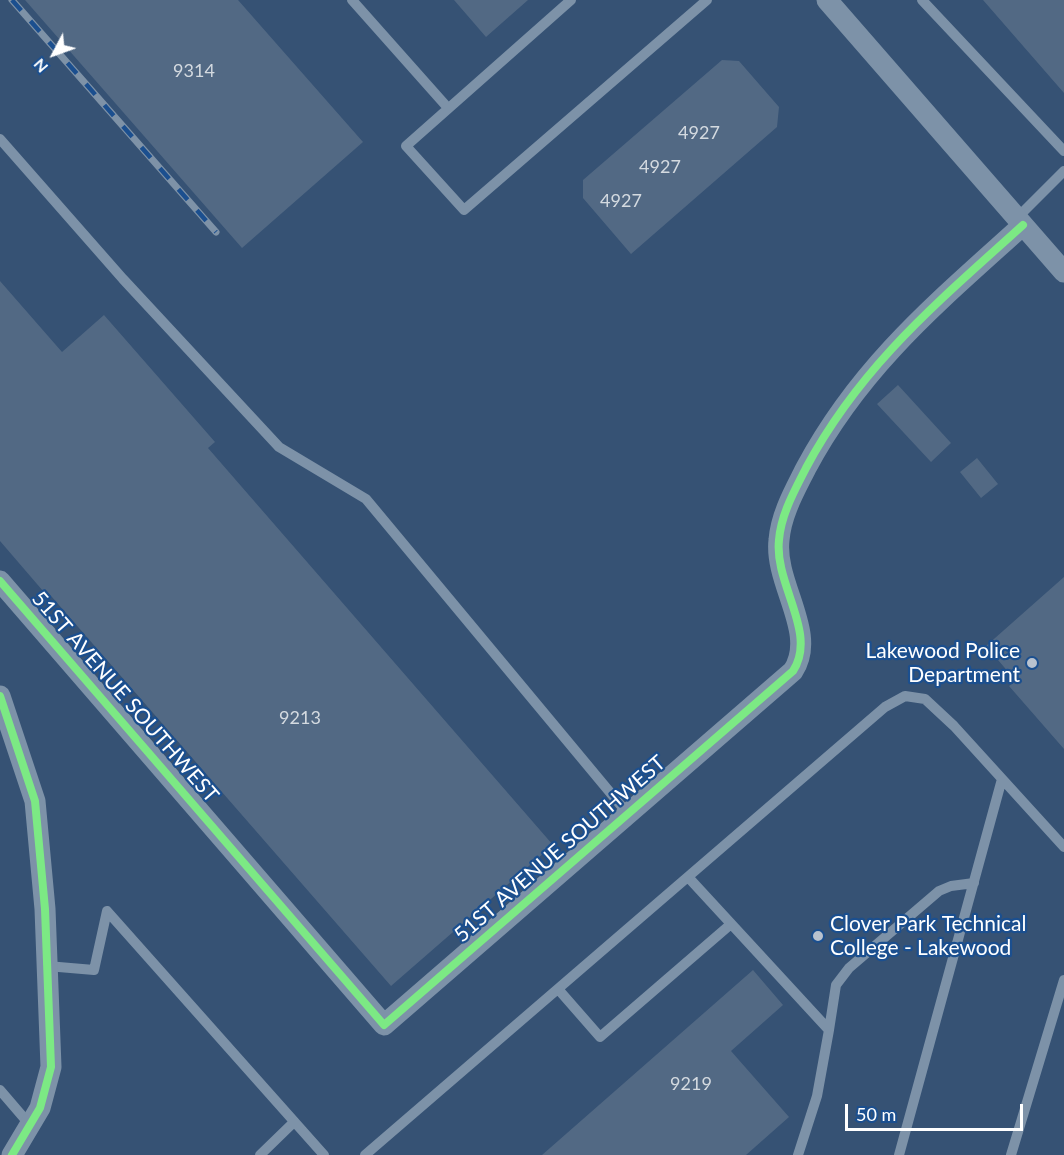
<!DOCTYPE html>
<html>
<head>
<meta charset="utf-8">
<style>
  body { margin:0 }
  #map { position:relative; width:1064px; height:1155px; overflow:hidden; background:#365274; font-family:Lato,sans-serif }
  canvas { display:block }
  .north { position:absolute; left:24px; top:24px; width:60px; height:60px; -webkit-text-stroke:4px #1b4f8f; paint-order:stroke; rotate:229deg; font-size:16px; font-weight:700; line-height:24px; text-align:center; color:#fff }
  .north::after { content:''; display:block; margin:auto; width:21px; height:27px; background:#fff; clip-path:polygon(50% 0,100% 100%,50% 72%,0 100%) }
  .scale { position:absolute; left:845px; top:1104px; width:178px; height:27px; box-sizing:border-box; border:3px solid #fff; border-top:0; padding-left:8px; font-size:18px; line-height:21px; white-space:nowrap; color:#fff; -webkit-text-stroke:4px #1b4f8f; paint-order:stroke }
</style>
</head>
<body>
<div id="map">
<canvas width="1064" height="1155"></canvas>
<div class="north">N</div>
<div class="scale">50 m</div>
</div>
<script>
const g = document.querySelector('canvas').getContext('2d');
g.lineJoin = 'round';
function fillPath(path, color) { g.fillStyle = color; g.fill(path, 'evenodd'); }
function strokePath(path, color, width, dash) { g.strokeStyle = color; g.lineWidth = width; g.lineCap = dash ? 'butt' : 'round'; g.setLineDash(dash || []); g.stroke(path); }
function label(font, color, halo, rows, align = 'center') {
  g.font = font + ' Lato,sans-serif'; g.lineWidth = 4.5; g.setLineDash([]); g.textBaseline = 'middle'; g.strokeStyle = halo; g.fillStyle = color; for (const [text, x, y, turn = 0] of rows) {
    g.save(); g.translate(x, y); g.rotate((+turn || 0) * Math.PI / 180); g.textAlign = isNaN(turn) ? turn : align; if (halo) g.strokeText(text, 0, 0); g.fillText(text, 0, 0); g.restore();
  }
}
const building = new Path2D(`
  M25 0H238L363 142 242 248Z
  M454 0H528L486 37Z
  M983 0H1064V93Z
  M722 60 739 61 779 107 777 127 631 254 583 198V180Z
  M0 281 62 352 104 315 215 442 208 448 553 845 391 986 45 589 43 591 0 541Z
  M898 385 951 443 931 462 877 404Z
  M977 458 998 484 981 498 960 472Z
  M1064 577V749L1009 686 1016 681 986 646Z
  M753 970 783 1005 731 1051 789 1117 746 1155H542Z`);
const lane = new Path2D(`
  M352 0 448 108
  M571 0 406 146 464 210 707 0
  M922 0 1064 151
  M0 139 123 279 279 447 366 499 628 814
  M1017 218 1064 171
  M688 877 829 1030 817 1096 798 1155
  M47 966 94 970 107 911 324 1155
  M558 989 600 1037 731 924
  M829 1030 836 985 849 968 939 891 951 886 974 883
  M0 1090 30 1125
  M260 1155 294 1122
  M365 1155 885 707 905 696 925 699 954 726 1064 847
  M899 1155 1002 779
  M1011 1155 1064 980`);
const street = new Path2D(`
  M827 0 1064 272
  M0 581 384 1025 793 671C818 633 774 584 779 540 781 514 795 490 806 468 861 365 938 302 1023 225
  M0 696 35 801 45 909 51 1067 40 1108 12 1155`);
const rail = new Path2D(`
  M12 0 216 232`);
const cycleway = new Path2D(`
  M0 581 384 1025 793 671C818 633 774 584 779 540 781 514 795 490 806 468 861 365 938 302 1023 225
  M0 696 35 801 45 909 51 1067 40 1108 12 1155`);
const markers = [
  [1032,663,6,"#b9c2ce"],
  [818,936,6,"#b9c2ce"]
];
const numberNames = [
  ["9314",194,71],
  ["4927",699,133],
  ["4927",660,167],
  ["4927",621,201],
  ["9213",300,718],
  ["9219",691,1084]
];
const poiNames = [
  ["Lakewood Police",1020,651],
  ["Department",1020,675],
  ["Clover Park Technical",830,924,"left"],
  ["College - Lakewood",830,948,"left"]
];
const streetNames = [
  ["51ST AVENUE SOUTHWEST",125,697,49],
  ["51ST AVENUE SOUTHWEST",560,849,-41]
];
fillPath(building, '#526984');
strokePath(lane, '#7d92a8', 10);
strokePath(street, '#7d92a8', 21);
strokePath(rail, '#7e92a7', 7);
strokePath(rail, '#1b4f8f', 4.5, [14]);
strokePath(cycleway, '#7ce984', 8);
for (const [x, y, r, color] of markers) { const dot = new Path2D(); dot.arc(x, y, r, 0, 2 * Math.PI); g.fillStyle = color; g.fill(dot); strokePath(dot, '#1b4f8f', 2); }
label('18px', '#d4dae0', null, numberNames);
label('21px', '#fff', '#1b4f8f', poiNames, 'right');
label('21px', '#fff', '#1b4f8f', streetNames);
</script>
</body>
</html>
